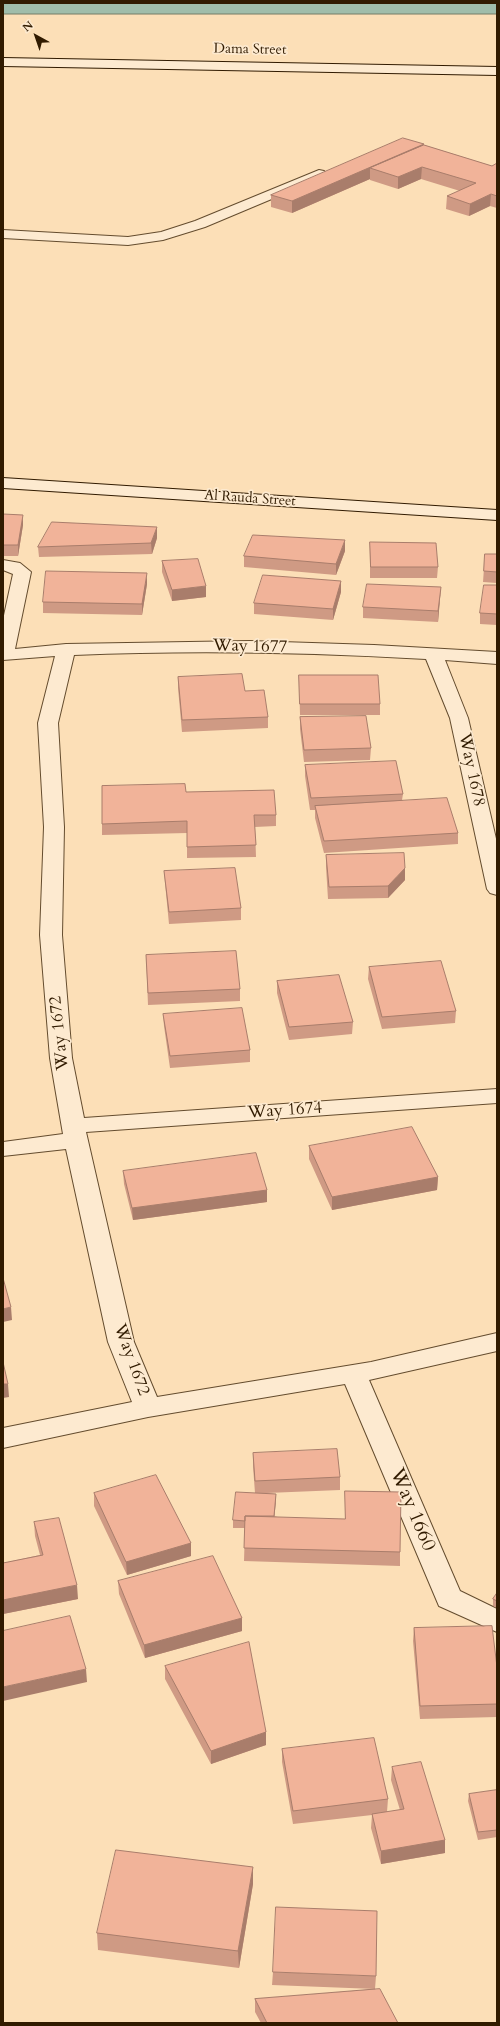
<!DOCTYPE html>
<html>
<head>
<meta charset="utf-8">
<style>
  body { margin:0 }
  #map { position:relative; width:500px; height:2026px; overflow:hidden; background:#fcdfb7; font-family:Cardo,serif }
  canvas { display:block }
  .frame { position:absolute; inset:0; border:4px solid #311b00; pointer-events:none }
  .north { position:absolute; left:16px; top:16px; width:40px; height:40px; -webkit-text-stroke:3px #fdead0; paint-order:stroke; rotate:320deg; font-size:11px; font-weight:700; line-height:16px; text-align:center; color:#311b00 }
  .north::after { content:''; display:block; margin:auto; width:14px; height:18px; background:#311b00; clip-path:polygon(50% 0,100% 100%,50% 72%,0 100%) }
</style>
</head>
<body>
<div id="map">
<canvas width="500" height="2026"></canvas>
<div class="frame"></div>
<div class="north">N</div>
</div>
<script>
const g = document.querySelector('canvas').getContext('2d');
g.lineJoin = 'round';
function fillPath(path, color) { g.fillStyle = color; g.fill(path, 'evenodd'); }
function strokePath(path, color, width, dash) { g.strokeStyle = color; g.lineWidth = width; g.lineCap = dash ? 'butt' : 'round'; g.setLineDash(dash || []); g.stroke(path); }
function label(font, color, halo, rows, align = 'center') {
  g.font = font + ' Cardo,serif'; g.lineWidth = 3.5; g.setLineDash([]); g.textBaseline = 'middle'; g.strokeStyle = halo; g.fillStyle = color; for (const [text, x, y, turn = 0] of rows) {
    g.save(); g.translate(x, y); g.rotate((+turn || 0) * Math.PI / 180); g.textAlign = isNaN(turn) ? turn : align; if (halo) g.strokeText(text, 0, 0); g.fillText(text, 0, 0); g.restore();
  }
}
const water = new Path2D(`
  M3 3H497V14H3Z`);
const minor = new Path2D(`
  M319 170 324 171 326 174 324 177 205 227 163 240 128 245 3 238V230L128 237 161 232 195 221Z
  M3 560 20 563 31 572 15 649 66 644 250 641 374 645 497 652V664L445 660 468 718 497 843V895L490 893 487 889 450 718 426 659C308 652 191 650 74 655L58 723 64 827 62 935 72 1058 84 1118 497 1089V1103L86 1132 134 1342 157 1397 371 1362 497 1333V1351L369 1380 460 1591 497 1609V1632L439 1606 345 1384 148 1417 3 1448V1428L132 1402 108 1342 66 1149 3 1156V1142L63 1134 50 1058 40 935 44 827 38 723 55 656 3 660V620L13 574 3 570Z`);
const secondary = new Path2D(`
  M3 58 497 67V75L3 66Z
  M3 478 497 510V520L3 488Z`);
const wall = new Path2D(`
  M424 144V145L492 166 497 163V208L490 206 469 216 446 209 447 196 460 191 421 179 398 189 370 180V179L292 213 271 207V195Z
  M3 514 23 525 18 556H3Z
  M157 538 152 554 39 557 38 547Z
  M370 542 438 567 437 578H370Z
  M345 551 336 575 244 567V556Z
  M485 554H497V583L483 582Z
  M162 561 206 597 172 601 162 572Z
  M341 581V592L333 620 254 614V603Z
  M147 584 142 615 43 613V602Z
  M497 585V625L480 624V613Z
  M441 587 438 622 363 618V607Z
  M299 675 380 704V715H300Z
  M178 677 245 691 268 717V728L182 732 178 688Z
  M300 717 371 748 370 760 304 762 300 729Z
  M305 765 403 794 402 800 458 833V844L324 853 315 818V810H310L305 776Z
  M186 792 276 815V826L255 827 256 857 187 858V833L102 835V824Z
  M326 855 405 880 388 898 328 899 326 867Z
  M164 871 241 908V920L169 924 165 883Z
  M146 955 240 989V1001L148 1005Z
  M369 967 456 1011 455 1023 382 1029 368 979Z
  M277 981 353 1022 352 1034 289 1040 277 993Z
  M163 1014 250 1050V1062L170 1068 164 1026Z
  M309 1146 438 1177 437 1190 332 1210 309 1159Z
  M123 1171 267 1190V1202L133 1220 124 1184Z
  M253 1453 340 1477V1490L267 1493 276 1494 274 1516 400 1552V1566L244 1561 245 1528H233V1520L255 1493 253 1466Z
  M94 1493 191 1543V1556L127 1575 94 1506Z
  M34 1522 78 1599 3 1614V1563L40 1555 35 1536Z
  M118 1581 242 1618V1631L145 1658 119 1594Z
  M497 1593V1608L493 1606V1599Z
  M414 1628 497 1667V1717L420 1719 413 1641Z
  M165 1666 266 1732V1745L211 1764 165 1679Z
  M282 1749 388 1799 387 1812 400 1810 391 1780 392 1767 445 1840V1853L381 1864 371 1828 372 1815 293 1824 282 1762Z
  M497 1790V1837L478 1840 468 1801 469 1794Z
  M253 1867V1884L239 1968 98 1950 97 1933Z
  M273 1972 376 1976 375 1989 398 2023H261L255 2012V1999L375 1989 272 1985Z`);
const shadedWall = new Path2D(`
  M424 144 423 155 370 168V179L292 213V201Z
  M422 167 421 179 398 189V177Z
  M491 194 490 206 469 216 470 204Z
  M23 515V525L18 556V545Z
  M157 527V538L152 554 151 543Z
  M345 540V551L336 575V564Z
  M147 573V584L142 615V604Z
  M341 581V592L333 620V609Z
  M206 586V597L172 601V590Z
  M441 587 440 598 438 622V611Z
  M405 868V880L388 898V886Z
  M438 1177 437 1190 332 1210V1197Z
  M267 1190V1202L133 1220 132 1208Z
  M11 1307 12 1320 3 1322V1309Z
  M3 1384H8L9 1397 3 1398Z
  M276 1494V1501L273 1530V1523Z
  M191 1543V1556L127 1575 126 1562Z
  M77 1585 78 1599 3 1614V1600Z
  M242 1618V1631L145 1658 144 1645Z
  M86 1669 87 1682 3 1701V1687Z
  M266 1732V1745L211 1764V1751Z
  M445 1840V1853L381 1864V1851Z
  M253 1867V1884L239 1968 238 1951Z`);
const building = new Path2D(`
  M403 138 424 144 292 201 271 195Z
  M424 145 492 166 497 163V196L491 194 470 204 447 196 476 183 422 167 398 177 370 168Z
  M3 514 23 515 18 545H3Z
  M52 522 157 527 151 543 38 547Z
  M253 535 345 540 336 564 244 556Z
  M370 542 436 543 438 567H371Z
  M485 554H497V572L484 571Z
  M198 559 206 586 172 590 162 561Z
  M46 571 147 573 142 604 43 602Z
  M263 575 341 581 333 609 254 603Z
  M367 584 441 587 438 611 363 607Z
  M484 585H497V614L480 613Z
  M242 674 245 691 264 690 268 717 182 720 178 677Z
  M299 675H378L380 704H300Z
  M366 716 371 748 304 750 300 717Z
  M396 761 403 794 311 798 305 765Z
  M185 784 186 792 274 790 276 815H254L256 845 187 847V821L102 824V786Z
  M447 798 458 833 324 841 315 806Z
  M404 853 405 868 388 886 329 887 326 855Z
  M235 868 241 908 169 912 164 871Z
  M236 951 240 989 148 993 146 955Z
  M441 961 456 1011 382 1017 369 967Z
  M339 975 353 1022 289 1027 277 981Z
  M242 1008 250 1050 170 1056 163 1014Z
  M412 1127 438 1177 332 1197 309 1146Z
  M256 1153 267 1190 132 1208 123 1171Z
  M3 1278 11 1307 3 1309Z
  M3 1362 8 1384H3Z
  M337 1449 340 1477 255 1481 253 1453Z
  M156 1475 191 1543 126 1562 94 1493Z
  M345 1491 401 1492 400 1552 244 1548 245 1516 345 1519Z
  M236 1492 276 1494 274 1516H245V1521L233 1520Z
  M59 1518 77 1585 3 1600V1563L43 1555 34 1522Z
  M213 1556 242 1618 144 1645 118 1581Z
  M497 1593V1601L493 1599Z
  M70 1616 86 1669 3 1687V1631Z
  M492 1626 497 1667V1704L420 1706 414 1628Z
  M249 1642 266 1732 211 1751 165 1666Z
  M374 1738 388 1799 293 1811 282 1749Z
  M421 1762 445 1840 381 1851 372 1814 404 1809 392 1767Z
  M497 1790V1830L478 1832 469 1794Z
  M116 1850 253 1867 238 1951 97 1933Z
  M276 1907 377 1911 376 1976 273 1972Z
  M380 1989 398 2023H267L255 1999Z`);
const farStreetnames = [
  ["Dama Street",250,50,1],
  ["Al Rauda Street",250,499,4]
];
const streetNames = [
  ["Way 1677",250,647,1],
  ["Way 1678",471,770,78],
  ["Way 1672",60,1033,-96],
  ["Way 1674",285,1111,-4],
  ["Way 1672",131,1360,70]
];
const nearStreetnames = [
  ["Way 1660",412,1510,67]
];
fillPath(water, '#a0bdaa');
strokePath(water, '#747c66', 1);
strokePath(minor, '#644c2e', 2);
strokePath(secondary, '#311b00', 2);
fillPath(minor, '#fdead0');
fillPath(secondary, '#fdead0');
fillPath(wall, '#cf9a84');
fillPath(shadedWall, '#a97d6b');
fillPath(building, '#f1b399');
strokePath(building, '#a97d6b', 1);
label('14px', '#311b00', '#fdead0', farStreetnames);
label('17px', '#311b00', '#fdead0', streetNames);
label('20px', '#311b00', '#fdead0', nearStreetnames);
</script>
</body>
</html>
